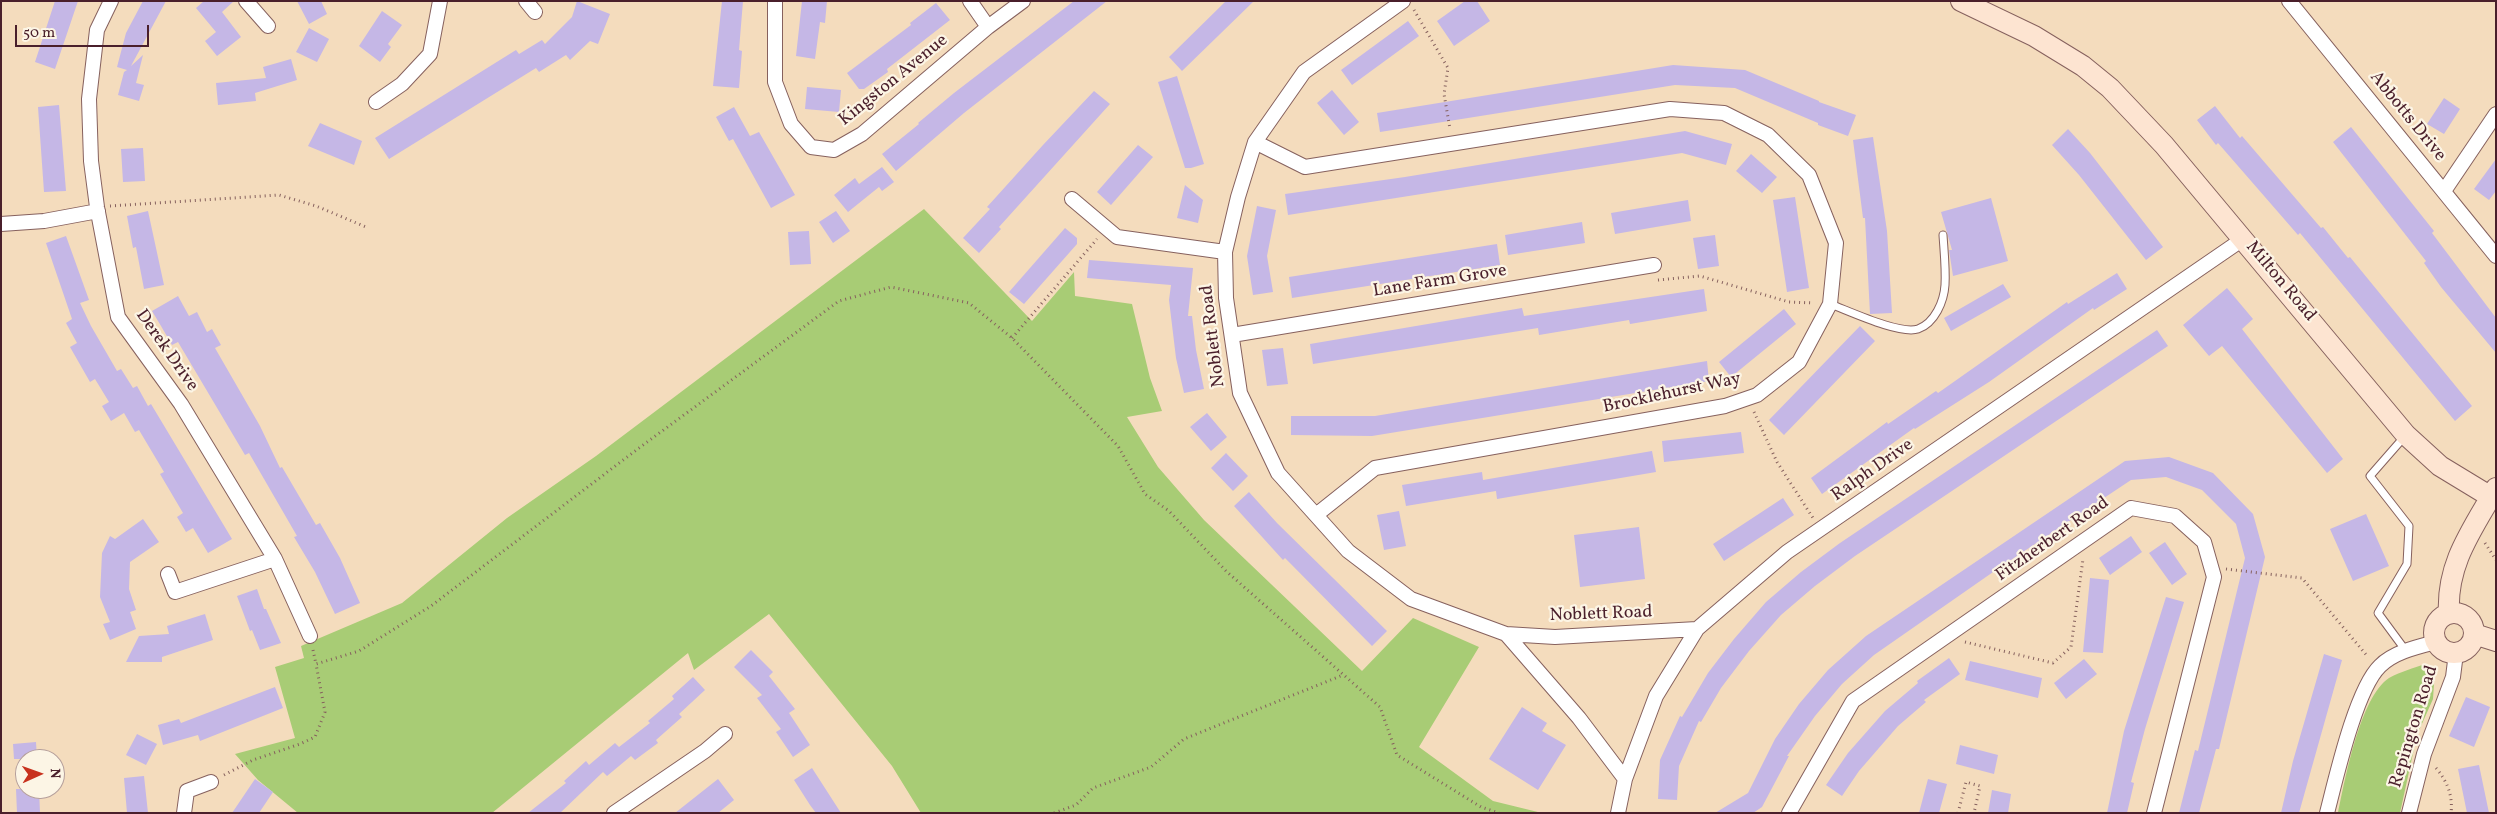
<!DOCTYPE html>
<html>
<head>
<meta charset="utf-8">
<style>
  body { margin:0 }
  #map { position:relative; width:2497px; height:814px; overflow:hidden; background:#f4dcbd; font-family:Vollkorn,serif }
  canvas { display:block }
  .frame { position:absolute; inset:0; border:2px solid #4a1f2b; pointer-events:none }
  .north { position:absolute; left:15px; top:749px; width:50px; height:50px; box-sizing:border-box; background:#fcf5e5; border:1px solid #b59f9b; border-radius:50%; rotate:88deg; font-size:14px; font-weight:700; line-height:20px; text-align:center; color:#4a1f2b }
  .north::after { content:''; display:block; margin:auto; width:18px; height:22px; background:#c8321e; clip-path:polygon(50% 0,100% 100%,50% 72%,0 100%) }
  .scale { position:absolute; left:15px; top:25px; width:134px; height:22px; box-sizing:border-box; border:2px solid #4a1f2b; border-top:0; padding-left:6px; font-size:15px; line-height:18px; white-space:nowrap; color:#4a1f2b; -webkit-text-stroke:4px #fcf5e5; paint-order:stroke }
</style>
</head>
<body>
<div id="map">
<canvas width="2497" height="814"></canvas>
<div class="frame"></div>
<div class="north">N</div>
<div class="scale">50 m</div>
</div>
<script>
const g = document.querySelector('canvas').getContext('2d');
g.lineJoin = 'round';
function fillPath(path, color) { g.fillStyle = color; g.fill(path, 'evenodd'); }
function strokePath(path, color, width, dash) { g.strokeStyle = color; g.lineWidth = width; g.lineCap = dash ? 'butt' : 'round'; g.setLineDash(dash || []); g.stroke(path); }
function label(font, color, halo, rows, align = 'center') {
  g.font = font + ' Vollkorn,serif'; g.lineWidth = 4.5; g.setLineDash([]); g.textBaseline = 'middle'; g.strokeStyle = halo; g.fillStyle = color; for (const [text, x, y, turn = 0] of rows) {
    g.save(); g.translate(x, y); g.rotate((+turn || 0) * Math.PI / 180); g.textAlign = isNaN(turn) ? turn : align; if (halo) g.strokeText(text, 0, 0); g.fillText(text, 0, 0); g.restore();
  }
}
const green = new Path2D(`
  M924 209 1032 321 1074 272 1075 296 1132 304 1150 378 1162 411 1127 417 1158 467 1204 520 1362 671 1413 618 1479 647 1419 747 1493 801 1542 813H921L892 766 769 614 694 670 688 653 492 813H298L258 780 235 754 295 738 275 667 304 658 301 646 402 603 507 518 596 456Z
  M2425 664 2435 669 2433 699 2417 735 2400 813H2338C2345 780 2360 697 2389 678 2400 672 2414 668 2425 664Z`);
const building = new Path2D(`
  M55 1H78L55 69 35 62Z
  M143 1H166L131 66 143 55 136 83 144 85 139 101 118 95 124 72 127 70 117 67 126 33Z
  M204 1H234L222 12 241 37 217 56 205 41 216 32 196 8Z
  M297 1H321L327 14 309 24Z
  M577 1 610 14 598 44 590 41 570 60 566 55 539 72 536 68 389 159 375 138 516 50 519 54 542 40 545 44 572 17Z
  M722 1H743L739 50 742 51 739 88 713 86Z
  M802 1H827L825 23 820 22 815 59 796 56Z
  M1074 1H1107L964 113 896 171 882 154 919 124 918 123 954 93Z
  M1226 1H1254L1182 71 1169 57Z
  M1465 1H1477L1490 21 1454 46 1437 21Z
  M936 3 950 20 887 69 888 72 864 89H859L847 73 911 25 910 23Z
  M382 11 402 25 388 44 391 47 380 62 359 46Z
  M1408 21 1419 36 1352 85 1341 70Z
  M309 28 329 39 317 62 296 52Z
  M291 59 297 80 255 93 256 101 218 105 216 83 266 78 263 67Z
  M1673 65 1745 70 1819 101V102L1856 115 1848 136 1818 125V123L1735 88 1675 85 1380 132 1377 113Z
  M1177 76 1204 164 1191 168H1185L1158 82Z
  M807 87 841 90 839 112 805 109Z
  M1332 90 1359 122 1344 135 1317 103Z
  M1094 91 1110 104 999 227 1001 229 979 253 963 238 990 209 987 207 1043 145Z
  M2444 98 2460 109 2444 134 2427 124Z
  M59 105 66 191 44 192 38 107Z
  M2215 106 2240 138 2242 136 2321 228 2323 227 2348 258 2350 257 2472 406 2455 421 2300 233 2298 235 2218 143 2216 145 2197 120Z
  M734 107 750 136 759 132 795 195 771 208 733 139 729 141 716 117Z
  M320 123 362 141 354 165 308 146Z
  M2351 127 2434 231 2432 233 2496 318V353L2441 287 2424 263 2426 261 2333 142Z
  M2068 129 2090 153 2163 247 2146 260 2079 175 2052 145Z
  M1685 131 1732 144 1726 165 1682 153 1288 215 1285 194 1405 177Z
  M1873 137 1887 231 1892 313 1870 314 1865 218H1863L1853 140Z
  M1138 145 1153 157 1111 205 1097 192Z
  M143 148 145 181 123 182 121 149Z
  M1751 154 1777 177 1762 193 1736 171Z
  M2496 159V191L2489 200 2474 189Z
  M882 167 894 182 882 191 879 187 848 212 834 195 855 178 859 184Z
  M1185 185 1203 200 1198 223 1177 218Z
  M1795 197 1809 288 1787 292 1773 200Z
  M1991 198 2008 261 1953 276 1949 250H1952L1941 212Z
  M1688 200 1691 221 1615 234 1611 213Z
  M1257 206 1276 210 1267 256 1273 292 1253 295 1247 256Z
  M148 211 164 285 144 289 136 247 133 248 127 216Z
  M836 211 850 231 833 243 819 222Z
  M1582 222 1585 243 1508 255 1505 235Z
  M1065 228 1077 238V244L1024 304 1009 292Z
  M809 231 811 264 790 265 788 232Z
  M1715 235 1719 266 1698 269 1693 238Z
  M66 236 89 300 80 303 91 326 117 371 121 369 133 388 137 386 148 406 151 404 232 539 208 553 193 528 186 532 177 517 183 513 160 474 164 472 139 430 135 432 124 413 111 421 102 406 109 402 95 379 90 382 70 347 77 343 66 323 72 319 46 243Z
  M1497 244 1500 265 1292 298 1289 277Z
  M1089 260 1193 268 1188 316H1192L1196 350 1204 389 1184 393 1176 358 1169 300 1171 285 1087 278Z
  M2117 273 2127 289 2094 310 2093 308 1989 382 1915 429 1914 428 1822 494 1811 478 1887 422 1888 424 1936 391 1938 393 2067 302 2068 304Z
  M2003 284 2011 297 1951 331 1944 318Z
  M2227 288 2253 319 2242 329 2343 459 2327 473 2222 346 2209 356 2183 325Z
  M1704 289 1707 311 1630 324 1629 320 1539 335 1538 328 1313 364 1310 344 1522 308 1524 316Z
  M178 296 189 316 197 312 207 332 212 329 221 345 215 348 260 426 280 468 282 467 316 525 320 523 340 558 360 603 335 614 315 572 294 537 297 536 249 453 245 455 178 342 172 345 161 326 152 311Z
  M1784 309 1796 324 1731 377 1719 362Z
  M1860 326 1875 341 1784 435 1769 420Z
  M2157 330 2168 346 1855 556 1815 586 1781 615 1749 651 1721 688 1701 722 1699 721 1679 766 1677 800 1658 799 1660 760 1680 716 1682 717 1708 673 1734 639 1766 602 1801 572 1840 543Z
  M1283 348 1288 384 1267 386 1262 350Z
  M1707 361 1709 381 1372 436 1291 435V416H1375Z
  M1207 413 1227 437 1211 451 1190 427Z
  M1741 432 1744 453 1664 462 1662 441Z
  M1652 451 1656 472 1497 499 1496 491 1406 506 1402 485 1482 472 1483 480Z
  M1226 453 1248 476 1233 491 1211 468Z
  M2169 457 2213 473 2253 514 2265 557 2219 749H2216L2199 813H2179L2195 750 2198 751 2245 558 2236 524 2202 490 2166 477 2131 480 1996 570 1874 655 1842 684 1815 716 1787 756H1789L1762 807 1753 813H1715L1748 793 1775 739 1799 704 1828 670 1866 636 2125 461Z
  M1249 492 1277 523 1387 631 1372 646 1285 558 1283 560 1234 506Z
  M1783 498 1794 515 1724 561 1713 544Z
  M1399 511 1406 546 1384 550 1377 515Z
  M2366 514 2389 566 2353 581 2330 529Z
  M143 519 159 542 130 562 129 589 136 610 130 612 136 629 110 640 103 624 110 622 100 597 102 553 110 536 115 539Z
  M1639 527 1645 579 1580 587 1574 535Z
  M2131 536 2142 552 2110 575 2099 558Z
  M2165 542 2187 574 2172 585 2149 553Z
  M2090 578 2109 580 2103 653 2083 652Z
  M257 589 264 609H266L281 643 260 650 252 630 250 631 237 596Z
  M2166 597 2184 602 2145 729 2131 782 2134 783 2127 813H2107L2124 731Z
  M205 614 213 640 162 657V662H126L139 636 169 634 167 626Z
  M751 650 773 672 769 676 795 709 789 713 810 745 793 757 776 732 781 729 757 698 762 695 734 667Z
  M2324 654 2342 660 2299 813H2281L2293 761Z
  M1949 658 1960 674 1924 700 1926 702 1898 726 1859 771 1842 796 1826 785 1848 753 1885 711 1918 683 1917 681Z
  M2084 659 2097 674 2066 699 2054 683Z
  M1970 661 2042 678 2038 698 1965 680Z
  M693 677 705 690 679 714 682 717 656 740 658 743 635 760 631 756 607 776 603 772 560 813H528L566 783 564 781 586 761 589 765 615 743 619 747 650 723 648 721 674 699 672 696Z
  M275 687 283 708 200 741 198 735 163 745 158 725 179 719 181 723Z
  M2466 697 2490 707 2474 747 2449 736Z
  M1522 707 1547 723 1542 731 1566 745 1538 790 1489 759Z
  M137 734 157 744 146 765 126 755Z
  M36 742 37 759H14L13 744Z
  M1960 745 1998 755 1994 774 1956 764Z
  M2479 765 2489 813H2467L2458 769Z
  M812 768 841 813H816L810 805 794 780Z
  M144 776 148 813H127L124 778Z
  M255 779 273 792 259 813H232Z
  M718 779 734 800 718 813H675Z
  M1928 779 1947 784 1939 813H1919Z
  M16 789H39L40 813H17Z
  M1992 790 2011 794 2008 813H1988Z`);
const path = new Path2D(`
  M1414 10 1448 68 1444 94 1450 129
  M110 206 279 195 316 206 366 227
  M1658 280 1700 276 1789 302 1814 303
  M1012 338 1097 239
  M1754 412 1777 462 1813 518
  M2485 543 2496 560
  M2226 569 2302 578 2368 657
  M1965 642 2053 663 2071 647 2083 559
  M313 650 316 664 359 651 431 606 639 448 839 301 891 287 969 303 1012 338 1118 446 1145 494 1169 511 1226 571 1380 707 1397 755 1481 807 1499 813
  M2436 768C2447 781 2453 795 2451 813
  M224 775 253 760 300 744 315 737 325 712 316 664
  M1054 813 1076 805 1093 788 1151 767 1184 739 1343 675
  M1958 813 1966 782 1980 786 1974 813`);
const lane = new Path2D(`
  M1830 304C1849 311 1900 335 1918 329 1935 323 1944 301 1945 285 1946 269 1944 251 1943 235
  M2405 436 2370 476 2409 526 2407 564 2378 613 2406 651`);
const street = new Path2D(`
  M111 1 97 30 89 99 91 161 97 207 118 317 181 404 275 559 310 636
  M246 1 268 26
  M526 1 535 12
  M775 1V82L791 124 811 147 834 150 862 134 988 27 1023 1
  M970 1 988 27
  M1403 1 1304 72 1255 142 1238 197 1225 252 1226 298 1240 393 1278 473 1348 551 1411 599 1506 634 1555 637 1697 629
  M2289 1 2496 256
  M376 102 402 84 430 54 440 1
  M1255 142 1305 167 1670 109 1724 113 1768 135 1809 175 1836 243 1830 304 1799 362 1757 395 1725 406 1375 468 1316 515
  M2444 191 2496 114
  M1072 199 1117 237 1225 252
  M1 224 44 221 98 211
  M1232 335 1654 265
  M168 574 175 592 275 559
  M1506 634 1579 718 1625 779
  M184 813 187 791 211 782
  M614 813 705 751 725 734
  M1618 813 1625 779 1656 696 1697 629 1787 552 2243 239
  M1789 813 1853 701 2131 508 2175 516 2204 542 2214 577 2154 813
  M2327 813C2336 778 2356 689 2380 666 2394 652 2417 647 2436 642
  M2409 813 2424 754 2453 677 2456 653`);
const secondary = new Path2D(`
  M1961 1 2034 36 2083 66 2110 88 2164 145 2406 435 2440 466 2491 497
  M2434 633a20 20 0 1 1 40 0a20 20 0 1 1-40 0Z
  M2449 614C2446 564 2472 530 2496 488
  M2474 634 2496 641`);
const streetNames = [
  ["Kingston Avenue",894,81,-39],
  ["Abbotts Drive",2407,117,51],
  ["Lane Farm Grove",1440,282,-9],
  ["Milton Road",2280,282,50],
  ["Noblett Road",1214,336,-97],
  ["Derek Drive",166,351,55],
  ["Brocklehurst Way",1672,394,-12],
  ["Ralph Drive",1873,471,-35],
  ["Fitzherbert Road",2053,540,-35],
  ["Noblett Road",1601,615,-2],
  ["Repington Road",2415,727,-73]
];
fillPath(green, '#a8cc75');
fillPath(building, '#c5b7e6');
strokePath(lane, '#86615e', 9);
strokePath(street, '#86615e', 16);
strokePath(secondary, '#86615e', 22);
strokePath(path, '#86615e', 3, [1, 4]);
strokePath(lane, '#fff', 7);
strokePath(street, '#fff', 14);
strokePath(secondary, '#fde4d1', 20);
label('18px', '#4a1f2b', '#fcf5e5', streetNames);
</script>
</body>
</html>
